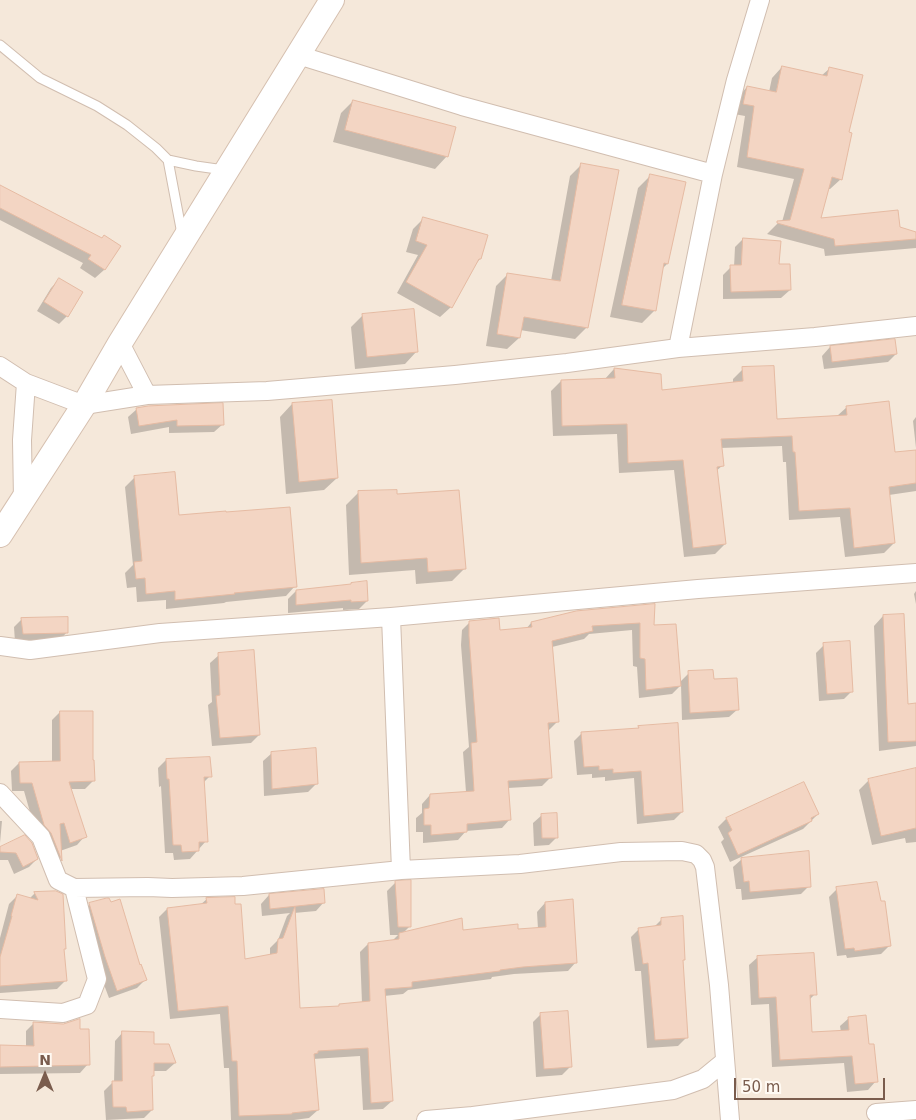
<!DOCTYPE html>
<html>
<head>
<meta charset="utf-8">
<style>
  body { margin:0 }
  #map { position:relative; width:916px; height:1120px; overflow:hidden; background:#fdf6ec; font-family:"DejaVu Sans",sans-serif }
  canvas { display:block }
  .north { position:absolute; left:20px; top:1050px; width:50px; height:50px; -webkit-text-stroke:4px #fffaf3; paint-order:stroke; rotate:0deg; font-size:14px; font-weight:700; line-height:20px; text-align:center; color:#7a5c4d }
  .north::after { content:''; display:block; margin:auto; width:18px; height:22px; background:#7a5c4d; clip-path:polygon(50% 0,100% 100%,50% 72%,0 100%) }
  .scale { position:absolute; left:734px; top:1078px; width:151px; height:22px; box-sizing:border-box; border:2px solid #7a5c4d; border-top:0; padding-left:6px; font-size:15px; line-height:18px; white-space:nowrap; color:#7a5c4d; -webkit-text-stroke:4px #fffaf3; paint-order:stroke }
</style>
</head>
<body>
<div id="map">
<canvas width="916" height="1120"></canvas>
<div class="north">N</div>
<div class="scale">50 m</div>
</div>
<script>
const g = document.querySelector('canvas').getContext('2d');
g.lineJoin = 'round';
function fillPath(path, color) { g.fillStyle = color; g.fill(path, 'evenodd'); }
function strokePath(path, color, width, dash) { g.strokeStyle = color; g.lineWidth = width; g.lineCap = dash ? 'butt' : 'round'; g.setLineDash(dash || []); g.stroke(path); }
const residential = new Path2D(`
  M0 0H916V1120H0Z`);
const shadow = new Path2D(`
  M782 67 821 76 829 69 848 133 841 179 830 189H827L819 219 899 228 916 233V248L825 256 824 249 767 234 778 223 782 222 794 179 737 167 745 116 734 114 737 98 747 87 769 92 772 78Z
  M353 101 447 156 435 169 333 142 341 113Z
  M582 164 587 327 575 339 520 330 519 338 507 349 486 346 496 286 508 274 551 281 570 176Z
  M650 176 667 264 662 269 655 310 642 323 610 317 638 188Z
  M0 186 101 239 120 247 104 270 95 278 80 268 83 263 0 220Z
  M423 219 480 259 475 265 451 307 440 317 397 293 418 255 406 252 413 229Z
  M743 239 778 266 790 290 781 298 723 299V275L731 267H734L735 247Z
  M59 280 67 316 59 324 37 311 51 288Z
  M363 315 417 351 405 364 355 369 351 327Z
  M830 347 896 354 888 362 824 369 822 356Z
  M614 369 661 392 733 384V379L743 369 775 420 837 416 847 407 894 454 916 451V491L889 495 894 543 884 553 845 557 840 517 789 520 786 462H783L782 446 720 448 722 466 716 471 725 544 715 554 684 557 674 470 619 473 617 434 553 436 551 391 561 381 604 380Z
  M292 404 337 478 324 490 286 494 280 417Z
  M137 409 223 424 214 432 169 433V427L131 434 128 417Z
  M916 417V448L913 421Z
  M134 478 178 517 295 586 286 596 226 602 224 603 166 609V600L137 602 136 587 127 588 125 573 133 565 125 487Z
  M358 493 396 495 464 569 452 581 416 584 415 570 349 575 346 505Z
  M296 591 367 601 359 609 343 610V608L288 613V599Z
  M916 591V604L914 594Z
  M654 605 653 626 680 682 689 673 712 680 738 709 729 717 682 720 681 685 672 694 639 698 637 667 633 666 632 630 589 634 584 639 552 647 557 722 549 730H547L550 778 542 786 508 788 510 819 502 828 466 831 458 840 423 843V832H416V818L422 813V804L430 795 466 792 463 752 469 747 461 645 462 630 470 622 499 631 526 629 531 623Z
  M883 616 907 705 916 704V746L879 751 874 626Z
  M22 619 67 632 59 641 15 642 14 627Z
  M824 645 852 691 844 699 819 701 816 653Z
  M219 655 259 735 251 743 212 746 208 705 212 702 210 663Z
  M60 712 93 781 85 789H70L85 836 77 845 60 851V860L53 867 36 833 24 791H12L11 771 19 763 52 762V720Z
  M639 727 682 812 674 820 637 824 634 778 605 781V777L592 778V774L577 775 574 741 582 733 637 729Z
  M272 753 317 783 308 792 264 796 263 761Z
  M166 760 210 776 203 783 206 841 190 859 174 860 173 853H165L161 786 159 787 158 768Z
  M916 770V842L906 843 905 838 872 845 859 790 869 780Z
  M818 814 803 829 730 862 721 842 724 839 718 827 726 819Z
  M542 815 557 837 549 845 534 846 533 823Z
  M0 821H2L0 843Z
  M0 848 37 859 29 867 14 874 8 860H0Z
  M742 859 809 886 801 894 742 900 741 889H736L733 867Z
  M396 882 410 926 403 933 538 929 537 912 545 903 576 962 568 971 514 974 492 977 491 979 408 990 403 994 384 996 392 1101 383 1109 363 1110 360 1056 313 1059 318 1110 309 1118 294 1120H231L229 1068H224L220 1014 170 1019 159 917 167 909 200 905 207 899 243 961 270 955V948L278 940 287 916 290 913 262 916 261 904 269 895 324 902 316 911 294 913 298 1010 338 1007 362 1003 360 952 368 944 392 941 398 935H390L387 891Z
  M837 889 880 903 890 945 881 954 847 958 846 955 837 956 829 897Z
  M35 893 63 949 65 981 57 989 0 993V938L9 904 17 896 29 899Z
  M90 904 139 966 145 980 137 988 109 998 97 966 81 913Z
  M662 919 684 959 682 961 686 1038 678 1046 647 1048 641 971H635L631 937 639 929 654 927Z
  M758 957 815 994 809 1000 811 1034 841 1032 840 1026 849 1018 868 1046 876 1081 868 1090 847 1092 844 1063 772 1067 769 1004 751 1005 749 965Z
  M541 1014 570 1067 562 1075 536 1077 533 1022Z
  M34 1023 79 1030 88 1064 80 1073 0 1074V1046L26 1047V1031Z
  M123 1032 153 1045 175 1063 166 1071H152L150 1077 152 1110 144 1118 106 1120 104 1091 112 1083H114L115 1041Z`);
const building = new Path2D(`
  M782 66 827 76 829 67 863 75 849 132 852 133 842 180 832 177 821 218 898 210 900 227 916 232V239L835 246 834 239 777 223V221L790 220 804 169 747 157 754 106 743 104 747 86 776 92Z
  M353 100 456 127 448 157 345 130Z
  M581 163 619 170 588 328 524 317 520 338 497 334 507 273 560 281Z
  M650 174 686 182 668 264 664 263 656 311 622 305Z
  M0 185 102 238 104 235 121 246 105 270 88 259 91 255 0 208Z
  M423 217 488 235 481 259H479L452 308 406 282 427 245 416 241Z
  M743 238 781 241 779 264H790L791 290 731 292 730 265H741Z
  M59 278 83 292 68 317 44 302Z
  M414 309 418 352 367 357 362 314Z
  M895 339 897 354 832 362 830 346Z
  M774 366 777 419 847 415 846 406 889 401 895 452 916 450V483L889 487 895 543 854 548 850 508 799 511 795 452H793L792 436 721 439 724 466 717 467 726 544 693 548 683 460 628 463 627 424 562 426 561 380 615 378 614 368 661 374 662 390 743 381 742 367Z
  M332 400 338 478 299 482 292 403Z
  M223 403 224 425 177 426V420L139 426 136 408 148 406Z
  M175 472 179 515 226 511V512L290 507 297 587 234 593 235 594 175 600V591L146 594 145 578 136 579 134 562 142 561 134 476Z
  M397 490V494L459 490 466 569 428 572 427 558 361 563 358 491Z
  M367 581 368 601 351 602V600L296 605V590L351 584V583Z
  M655 604 654 625 676 624 681 686 646 690 645 659 640 658V623L592 626 593 631 552 641 559 722 548 723 552 778 508 781 511 820 467 824V832L431 835V825H424V809L429 808 430 794 474 791 471 743 477 742 469 636V621L499 618 500 630 532 627 531 622 576 611Z
  M904 614 908 704 916 703V741L888 742 883 615Z
  M68 617V633L23 634 21 618Z
  M850 641 853 692 827 694 823 643Z
  M254 650 260 735 220 738 216 696 220 695 218 653Z
  M713 670 714 679 737 678 739 710 690 713 688 671Z
  M60 711H93V760H94L95 781 69 782 87 837 70 843 64 823 60 824 62 861 51 833 44 825 32 783H20L19 762 60 761Z
  M678 723 683 812 644 816 641 771 613 773V769L599 770V766L584 767 581 732 639 728 638 726Z
  M316 748 318 784 272 789 271 752Z
  M210 757 212 777H204L208 842H199V851L182 852 181 845H173L169 779H167L166 759Z
  M916 768V828L881 836 868 779Z
  M804 782 819 814 811 818 812 821 738 855 728 833 732 830 726 818Z
  M557 813 558 838H542L541 814Z
  M25 835 32 843 38 859 23 867 16 853 0 852V847Z
  M809 851 811 887 750 892 749 881 744 882 741 858Z
  M411 880V927H398L395 881Z
  M877 882 881 901H885L891 946 855 951 854 948 845 949 836 887Z
  M324 889 325 903 270 909 269 894Z
  M56 891 63 894 66 949H64L67 981 0 986V957L12 916H11L17 894 38 900 34 892Z
  M235 897V904H241L245 959 277 953 278 939 283 938 295 906 300 1008 339 1006V1004L370 1001 368 943 399 939V933L462 918 463 930 518 924V929L546 927 545 902 573 899 577 963 523 967 500 970V971L412 982V987L385 989 393 1101 371 1103 368 1048 318 1051V1053L314 1054 319 1110 292 1113V1114L239 1116 237 1061H232L228 1006 178 1011 167 908 207 903 206 898Z
  M107 898H109L111 902 120 899 140 965 141 964 147 980 117 991 105 957 89 903Z
  M683 916 685 960H683L688 1038 655 1040 648 963 643 964 638 928 661 925V918Z
  M814 953 817 995H810L812 1032 849 1030 848 1017 866 1015 869 1044H874L878 1082 855 1084 852 1056 780 1060 776 997 759 998 757 956Z
  M568 1011 572 1067 544 1069 540 1013Z
  M80 1019V1029H89L90 1065 0 1067V1045L34 1046 33 1022 63 1024Z
  M122 1031 154 1032V1044H169L176 1063H154V1076H152L153 1110 127 1112 126 1107H113L112 1081H122Z`);
const lane = new Path2D(`
  M0 45 40 78 97 106 127 125 156 148 168 160 182 234
  M168 160 196 166 224 170`);
const street = new Path2D(`
  M298 55 462 106 713 174
  M120 343 147 395
  M678 348 713 174 736 80 760 0
  M0 366 26 383 84 405 147 395 267 391 455 375 567 363 678 348 815 337 916 326
  M23 499 22 440 26 383
  M391 617 401 870
  M0 646 30 650 160 633 391 617 698 589 916 573
  M0 793 41 837 58 880 74 888 148 887 172 888 243 886 401 870 520 864 621 852 682 851 696 854 702 860 705 867 719 985 730 1120
  M0 1009 63 1013 87 1005 97 979 74 888
  M876 1113 916 1110
  M426 1120 473 1116
  M474 1120 473 1116 673 1090 703 1079 725 1061`);
const secondary = new Path2D(`
  M0 535 84 405 120 343 332 0`);
fillPath(residential, '#f5e8da');
fillPath(shadow, '#0003');
fillPath(building, '#f3d5c3');
strokePath(building, '#e6bba3', 1);
strokePath(lane, '#d1beb0', 11);
strokePath(street, '#d1beb0', 20);
strokePath(secondary, '#d6c0b0', 26);
strokePath(lane, '#fff', 9);
strokePath(street, '#fff', 18);
strokePath(secondary, '#fff', 24);
</script>
</body>
</html>
